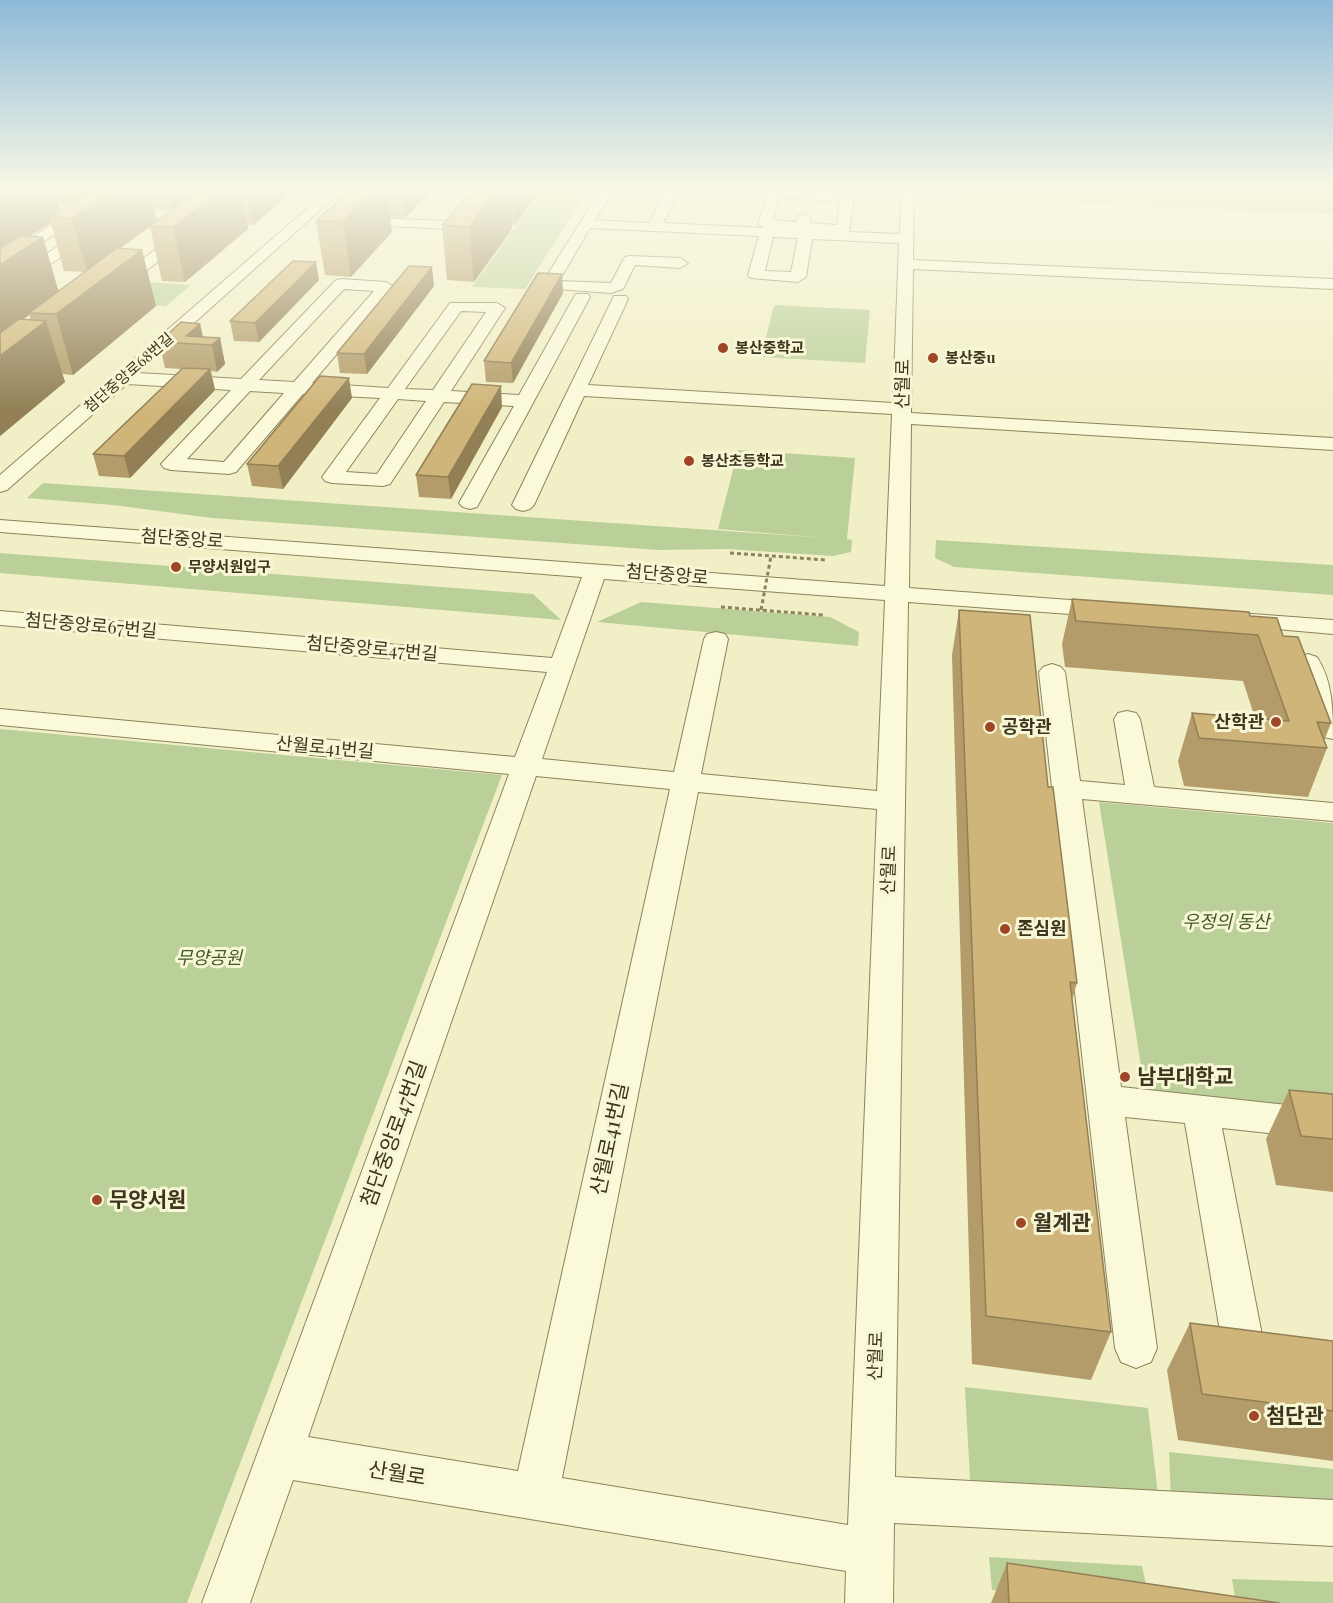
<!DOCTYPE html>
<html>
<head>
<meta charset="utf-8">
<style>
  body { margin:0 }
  canvas { display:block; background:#f1efc6 }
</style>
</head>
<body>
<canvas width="1333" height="1603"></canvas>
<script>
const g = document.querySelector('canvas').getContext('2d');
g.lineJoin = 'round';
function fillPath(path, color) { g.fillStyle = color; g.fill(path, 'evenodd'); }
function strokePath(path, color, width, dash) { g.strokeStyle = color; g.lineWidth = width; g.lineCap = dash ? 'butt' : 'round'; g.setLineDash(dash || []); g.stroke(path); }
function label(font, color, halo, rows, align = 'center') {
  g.font = font + ' "Playfair Display","Noto Sans KR",serif'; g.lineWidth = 6; g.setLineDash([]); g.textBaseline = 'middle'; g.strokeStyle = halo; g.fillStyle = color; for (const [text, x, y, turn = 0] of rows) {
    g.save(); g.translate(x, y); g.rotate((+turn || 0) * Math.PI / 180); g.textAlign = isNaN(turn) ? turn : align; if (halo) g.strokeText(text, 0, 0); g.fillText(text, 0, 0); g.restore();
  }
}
const green = new Path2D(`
  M543 188H589L525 289 472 287Z
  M730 188H881L880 194Z
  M930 188H1164L1333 195V214L930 197Z
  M146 282 191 285 166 306 120 304Z
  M774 305 870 310 865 363 761 357Z
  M738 450 855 458 847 539 852 540 851 552 833 556 727 549 659 550 212 518 113 505 27 498 43 483 826 538 718 529Z
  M936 540 1333 565V595L954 567 935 558Z
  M0 553 533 594 561 620 0 573Z
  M641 602 830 617 859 632 858 646 597 622Z
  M0 729 502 775 187 1603H0Z
  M1099 802 1333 823V1112L1145 1091Z
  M965 1387 1148 1408 1158 1495 970 1480Z
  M1169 1452 1333 1469V1507L1171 1499Z
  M989 1557 1142 1566 1150 1603H1074L992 1590Z
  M1232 1579 1333 1582V1603H1236Z`);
const path = new Path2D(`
  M730 553 826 560
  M721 607 823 615`);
const minor = new Path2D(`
  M48 188H64L0 225V215Z
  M110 188H125L14 261 34 262 147 188H162L42 270H0V260L3 261 2 258 4 255Z
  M331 188H345L138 373 241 379 335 281 340 279 386 282 394 287 312 383 388 388 450 303H497L505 308 451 391 519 395 574 297 576 294H588L590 297 477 507 470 509 463 507 459 503 514 406 444 402 390 484 383 486 332 483 325 481 322 477 380 398 303 394 236 472 229 474 171 470 164 468 161 464 231 390 127 384 7 490 0 492V475ZM344 289 374 291 294 382 259 380ZM461 311 486 312 433 390 405 389ZM250 391 284 393 224 462 187 459ZM398 399 426 401 377 474 346 472Z
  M602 188H615L595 220 649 223 668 188H680L663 223 764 228 758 224 769 191 847 193 854 197 849 232 900 234 901 188H914L913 260 1333 279V289L913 269 911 413 1333 438V450L911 424 909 588 1110 603 1118 605 1122 610 1118 615 1110 617 908 602 895 1477 1333 1500V1546L894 1523 893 1603H845L846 1571 293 1480 250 1603H202L509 774 0 725V709L515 757 547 672 0 625V611L552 658 582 577 0 532V520L885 586 892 414 584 396 534 505 530 509 523 511 516 509 512 505 614 296H626L628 299 588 385 893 403 899 243 812 239 806 277 798 282 751 278 748 275 759 236 590 228 559 281 611 283 625 257 630 256 680 258 688 263 680 268 635 265 623 289 611 293 543 288 541 285ZM779 198 840 201 837 225 810 223 811 218 804 214 799 215 796 222 773 220ZM773 237 798 238 791 272 765 271ZM604 579 885 600 877 791 701 774 728 639 725 634 716 632 707 634 704 639 674 772 542 759ZM536 776 670 789 518 1471 308 1437ZM698 792 877 809 848 1525 562 1478Z
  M354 217 468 222 475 226 468 230 349 224 347 221 349 218Z
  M186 229 191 230 193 233 191 236 125 287 109 288 107 285 109 282 115 280 181 230Z
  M1239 613 1333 620V634L1231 625 1227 620 1231 615Z
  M1308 654 1317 657C1333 682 1333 710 1333 739L1324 737 1320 731 1295 662 1299 657Z
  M1052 664 1061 667 1065 672 1080 781 1125 785 1114 719 1118 713 1127 711 1136 713 1140 719 1154 787 1333 803V821L1082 799 1121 1087 1333 1110V1140L1222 1128 1267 1361 1261 1375 1246 1381 1231 1375 1225 1361 1185 1123 1125 1117 1157 1348 1151 1362 1136 1368 1121 1362 1115 1348 1039 672 1043 667Z`);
const pathBridge = new Path2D(`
  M761 610 771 556`);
const wall = new Path2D(`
  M0 188H54L60 210 67 205H59L54 188H288L289 195 253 225H248V229L185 282 162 281 150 227 119 249 156 306 73 375 62 374 65 382 0 436ZM154 209 171 210 157 220ZM51 223 64 271 85 272 59 291 30 236ZM29 315 31 320H22Z
  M352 188H434L405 218H390L392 232 351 277 325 275 316 221Z
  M474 188H542L515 225H511L512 229 474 282 447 280 442 225Z
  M1241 188H1270V189Z
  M1302 188H1333V191L1304 190Z
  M319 280 259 342 234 341 230 321Z
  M434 286 367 374 340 373 337 353Z
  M563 293 513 383 486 382 484 361Z
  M203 337 220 338 225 364 217 372 211 371 215 390 130 478 99 476 93 454 181 369 165 368 159 342Z
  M352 398 283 489 252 486 247 464Z
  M502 407 451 499 419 497 416 475Z
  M1072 599 1250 616 1283 636 1331 723 1324 741 1327 748 1308 797 1184 786 1178 761 1192 713 1255 718 1243 681 1065 667 1062 644Z
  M959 610 1048 787 1077 983 1072 1000 1111 1332 1091 1380 972 1364 952 655Z
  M1289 1090 1333 1094V1192L1276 1185 1266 1139Z
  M1190 1323 1333 1341V1461L1178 1440 1167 1370Z
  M1007 1563 1279 1603H991Z`);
const shadedWall = new Path2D(`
  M9 188H54L61 216 49 217 51 223 0 255V193Z
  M74 188H108L79 206Z
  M119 188H149L157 221 87 272 72 218Z
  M168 188H204L173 210Z
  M226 188H240L248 229 185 282 173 227Z
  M246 188H288L289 195 253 225Z
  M378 188H386L392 232 351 277 343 222Z
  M401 188H434L405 218Z
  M500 188H509L512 229 474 282 469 227Z
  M512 188H542L515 225Z
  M43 237 59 293 29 313V315L0 336V265Z
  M142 250 156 306 73 375 56 314Z
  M316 262 319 280 259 342 255 323Z
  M432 267 434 286 367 374 364 354Z
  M562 274 563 293 513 383 511 363Z
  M46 321 65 382 0 436V356Z
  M200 324 205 345 186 336Z
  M220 338 225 364 217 372 212 345Z
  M210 369 215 390 130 478 124 456Z
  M349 378 352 398 283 489 278 466Z
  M501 386 502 407 451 499 448 477Z`);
const building = new Path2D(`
  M0 188H9L0 193Z
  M95 188H119L72 218 49 217Z
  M202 188H226L173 227 149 226Z
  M352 188H378L343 222 316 221Z
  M474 188H500L469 227 442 225Z
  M20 236 43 237 0 265V248Z
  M117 248 142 250 56 314 29 313Z
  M293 261 316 262 255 323 230 321Z
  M409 266 432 267 364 354 337 353Z
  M538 273 562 274 511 363 484 361Z
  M19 319 46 321 0 356V333Z
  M181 322 200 324 186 336 220 338 212 345 159 342Z
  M183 368 210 369 124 456 93 454Z
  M320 376 349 378 278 466 247 464Z
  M472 384 501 386 448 477 416 475Z
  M1072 599 1249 612 1250 616 1277 618 1283 636 1298 637 1331 723 1317 722 1327 748 1199 738 1192 713 1289 721 1258 635 1076 621Z
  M959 610 1030 615 1048 787H1053L1077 983 1070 982 1111 1332 986 1316Z
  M1289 1090 1333 1094V1139L1301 1136Z
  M1190 1323 1333 1341V1411L1202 1394Z
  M1007 1563 1279 1603H1009Z`);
const markers = [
  [723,348,6,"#9f4627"],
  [933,358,6,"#9f4627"],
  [689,461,6,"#9f4627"],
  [176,567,6,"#9f4627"],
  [1276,722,6,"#9f4627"],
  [990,727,6,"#9f4627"],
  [1005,929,6,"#9f4627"],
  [1125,1077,6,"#9f4627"],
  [97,1200,6,"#9f4627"],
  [1021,1223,6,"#9f4627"],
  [1254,1416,6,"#9f4627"]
];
const farPoinames = [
  ["봉산중학교",735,348],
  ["봉산중u",945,358],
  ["봉산초등학교",701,461],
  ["무양서원입구",188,567]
];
const farStreetnames = [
  ["첨단중앙로68번길",129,373,-41]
];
const streetNames = [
  ["산월로",903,384,-89],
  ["첨단중앙로",182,539,4],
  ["첨단중앙로",667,575,5],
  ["첨단중앙로67번길",91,626,5],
  ["첨단중앙로47번길",372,649,5],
  ["산월로41번길",325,748,5],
  ["산월로",889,870,-88],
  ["산월로",876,1356,-88]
];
const poiNames = [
  ["산학관",1264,722,"right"],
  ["공학관",1002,727],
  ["존심원",1017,929]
];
const parkNames = [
  ["우정의 동산",1226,922],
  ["무양공원",209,958]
];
const nearPoinames = [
  ["남부대학교",1137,1077],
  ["무양서원",109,1200],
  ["월계관",1033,1223],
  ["첨단관",1266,1416]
];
const nearStreetnames = [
  ["첨단중앙로47번길",394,1134,-70],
  ["산월로41번길",610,1139,-78],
  ["산월로",397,1474,9]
];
fillPath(green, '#bbd099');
strokePath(minor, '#8d835b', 2);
strokePath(path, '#8d835b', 3, [4, 3]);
fillPath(minor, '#faf9da');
strokePath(pathBridge, '#8d835b', 3, [4, 3]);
fillPath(wall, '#b39c69');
fillPath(shadedWall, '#927f55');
fillPath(building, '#d0b57a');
strokePath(building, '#927f55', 1.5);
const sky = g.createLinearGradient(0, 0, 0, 412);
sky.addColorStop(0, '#8ebad9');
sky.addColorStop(0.46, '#f9f8e5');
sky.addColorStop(1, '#f9f8e500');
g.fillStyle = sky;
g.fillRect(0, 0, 1333, 412);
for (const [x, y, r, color] of markers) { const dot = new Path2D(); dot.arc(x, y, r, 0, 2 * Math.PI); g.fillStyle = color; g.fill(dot); strokePath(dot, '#f7f7d6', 2); }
label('bold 15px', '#3d351f', '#f7f7d6', farPoinames, 'left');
label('15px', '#3d351f', '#f7f7d6', farStreetnames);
label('18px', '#3d351f', '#f7f7d6', streetNames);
label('bold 18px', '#3d351f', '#f7f7d6', poiNames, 'left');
label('italic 18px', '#3f5a25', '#f7f7d6', parkNames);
label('bold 21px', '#3d351f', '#f7f7d6', nearPoinames, 'left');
label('21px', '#3d351f', '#f7f7d6', nearStreetnames);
</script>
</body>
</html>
